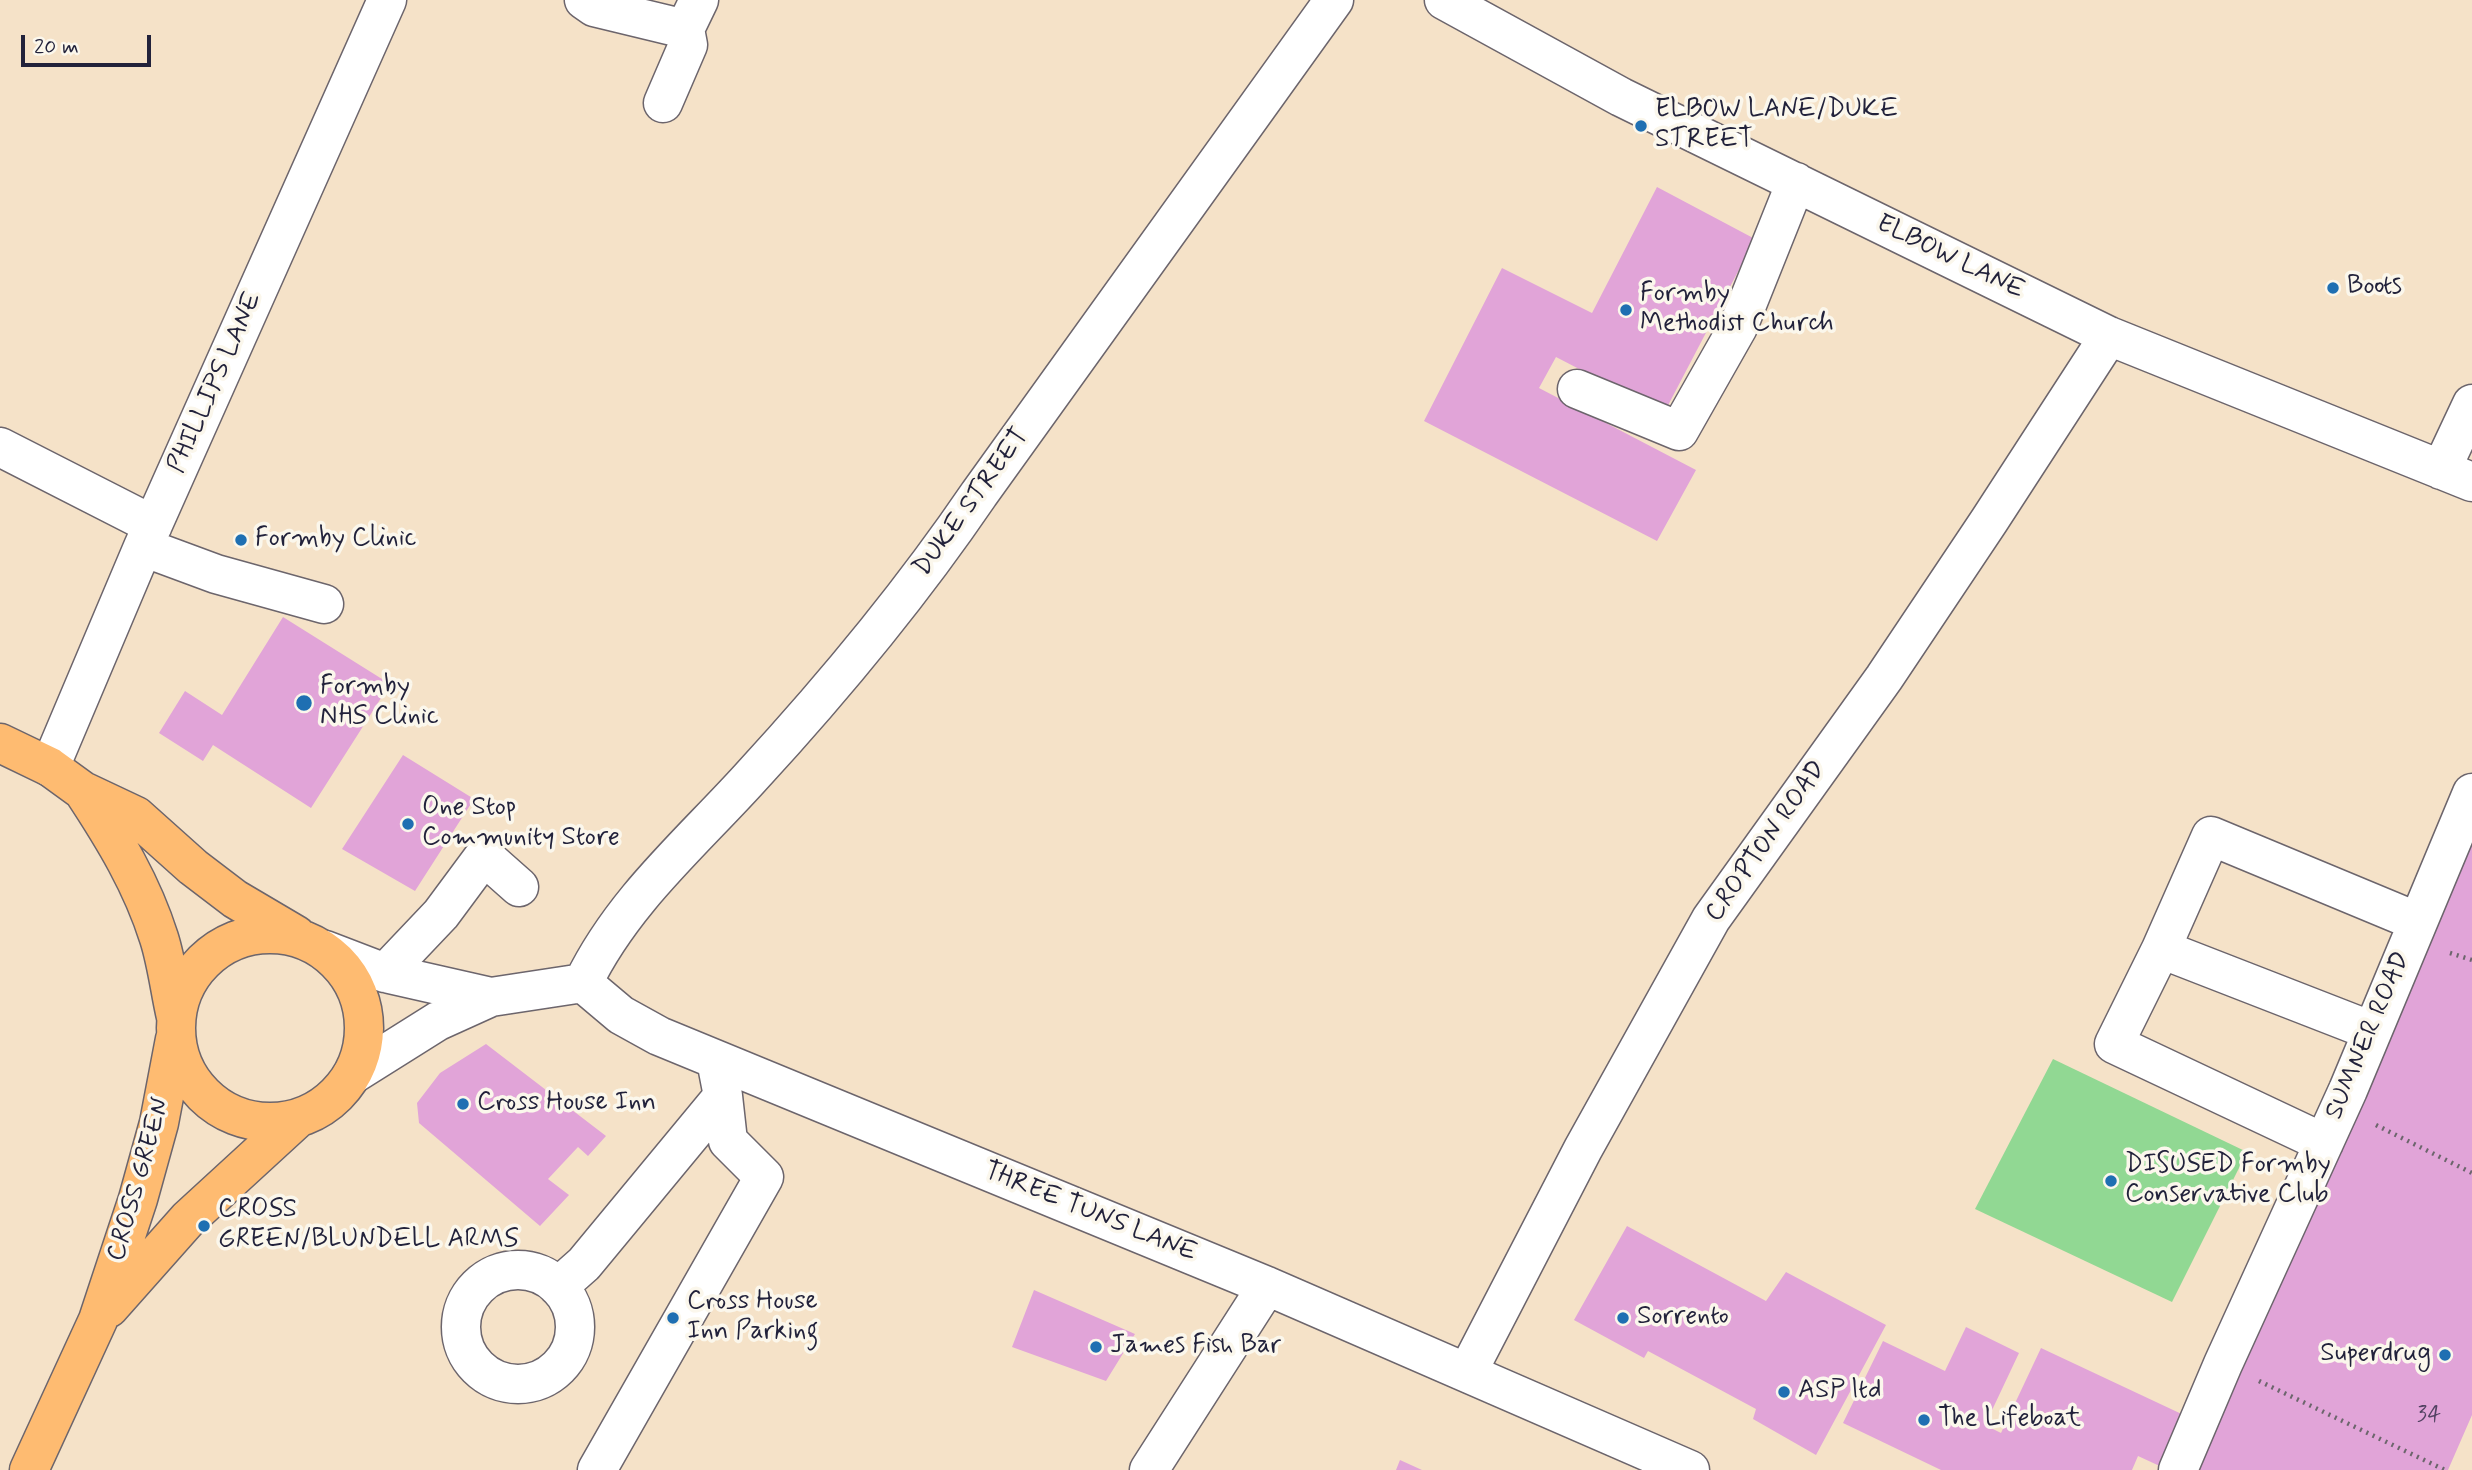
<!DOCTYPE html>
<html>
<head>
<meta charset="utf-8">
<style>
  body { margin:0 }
  #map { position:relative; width:2472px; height:1470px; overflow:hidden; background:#f5e2c8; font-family:Mynerve,sans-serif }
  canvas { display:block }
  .scale { position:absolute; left:21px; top:35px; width:130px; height:32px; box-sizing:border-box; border:4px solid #22223b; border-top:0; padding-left:9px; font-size:21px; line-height:24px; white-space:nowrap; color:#22223b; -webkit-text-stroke:5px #fbf7ec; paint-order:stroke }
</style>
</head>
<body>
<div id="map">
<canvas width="2472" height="1470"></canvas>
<div class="scale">20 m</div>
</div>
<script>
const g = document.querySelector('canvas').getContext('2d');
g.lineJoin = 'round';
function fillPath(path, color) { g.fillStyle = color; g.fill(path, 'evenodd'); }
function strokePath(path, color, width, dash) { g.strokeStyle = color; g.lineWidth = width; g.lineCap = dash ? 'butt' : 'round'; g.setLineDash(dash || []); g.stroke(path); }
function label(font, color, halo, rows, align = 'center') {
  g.font = font + ' Mynerve,sans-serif'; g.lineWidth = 7; g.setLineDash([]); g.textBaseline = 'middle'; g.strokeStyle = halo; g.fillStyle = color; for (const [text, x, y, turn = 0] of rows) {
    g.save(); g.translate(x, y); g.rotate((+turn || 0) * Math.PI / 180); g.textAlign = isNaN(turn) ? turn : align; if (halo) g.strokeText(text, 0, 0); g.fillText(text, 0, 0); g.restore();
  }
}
const green = new Path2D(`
  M2053 1059 2247 1152 2172 1302 1975 1209Z`);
const building = new Path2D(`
  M1657 187 1755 239 1664 413 1556 357 1539 388 1696 470 1657 541 1424 421 1502 268 1592 313Z
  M283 617 390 684 311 808 213 745 203 761 159 733 185 691 222 715Z
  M403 755 474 799 415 891 342 849Z
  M2472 813V1415L2448 1470H2190Z
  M486 1044 606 1136 588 1156 578 1147 548 1179 569 1195 540 1226 419 1123 417 1103 440 1073Z
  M1627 1226 1766 1301 1786 1272 1886 1325 1816 1455 1753 1419 1756 1409 1648 1351 1644 1358 1574 1320Z
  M1034 1290 1135 1334 1106 1381 1012 1347Z
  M1966 1327 2019 1353 1985 1425 2001 1433 2041 1348 2188 1417 2164 1468 2138 1456 2132 1470H1941L1843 1423 1883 1341 1945 1371Z
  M1400 1460 1422 1470H1396Z`);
const path = new Path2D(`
  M2450 953 2472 960
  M2376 1125 2472 1173
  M2259 1381 2445 1470`);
const minor = new Path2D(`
  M584 0 594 7 685 29
  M1444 0 1621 97 2109 336 2472 482
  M663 103 688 45 685 29 699 0
  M1577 389 1679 431 1738 327 1796 182
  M0 447 153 525
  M2441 470 2472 404
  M143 547 216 574 324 604
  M50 767 143 547 387 0
  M2161 949 2211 836 2418 922
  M325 950 385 973 491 997
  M385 973 441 914 484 856 519 887
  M583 983C622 902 690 844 750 778 832 689 911 594 979 494L1334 0
  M352 1075 438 1021 491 997 583 983 621 1015 659 1036 1267 1286 1690 1470
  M2324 1143 2114 1044 2161 949 2372 1031
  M461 1327a57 57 0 1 1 114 0a57 57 0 1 1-114 0Z
  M558 1287 584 1264 723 1096
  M1467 1373 1583 1149 1711 919 1884 678 1989 521 2109 336
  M597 1470 764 1177 728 1141 723 1096 716 1060
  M1149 1470 1267 1286
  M2178 1470 2223 1364 2348 1090 2472 793`);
const major = new Path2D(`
  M0 743 50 767 83 791 136 816 193 867 235 899 296 935
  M83 791C114 838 142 884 159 938 167 963 170 991 176 1017
  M176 1028a94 94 0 1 1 188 0a94 94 0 1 1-188 0Z
  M109 1308 188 1219 297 1119
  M29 1470 98 1320 138 1199 159 1123 175 1039`);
const markers = [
  [1641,126,7,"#1f6fb2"],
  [2333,288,7,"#1f6fb2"],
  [1626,310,7,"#1f6fb2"],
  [241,540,7,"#1f6fb2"],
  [304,703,9,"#1f6fb2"],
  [408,824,7,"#1f6fb2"],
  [463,1104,7,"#1f6fb2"],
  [2111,1181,7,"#1f6fb2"],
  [204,1226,7,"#1f6fb2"],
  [673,1318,7,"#1f6fb2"],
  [1623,1318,7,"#1f6fb2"],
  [1096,1347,7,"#1f6fb2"],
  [2445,1355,7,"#1f6fb2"],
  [1784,1392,7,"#1f6fb2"],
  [1924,1420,7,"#1f6fb2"]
];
const numberNames = [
  ["34",2429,1416]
];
const poiNames = [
  ["ELBOW LANE/DUKE",1655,111],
  ["STREET",1655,141],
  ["Boots",2347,288],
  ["Formby",1640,295],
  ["Methodist Church",1640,325],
  ["Formby Clinic",255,540],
  ["Formby",320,688],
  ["NHS Clinic",320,718],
  ["One Stop",422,809],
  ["Community Store",422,839],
  ["Cross House Inn",477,1104],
  ["DISUSED Formby",2125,1166],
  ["Conservative Club",2125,1196],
  ["CROSS",218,1211],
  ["GREEN/BLUNDELL ARMS",218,1241],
  ["Cross House",687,1303],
  ["Inn Parking",687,1333],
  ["Sorrento",1637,1318],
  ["James Fish Bar",1110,1347],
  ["Superdrug",2431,1355,"right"],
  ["ASP ltd",1798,1392],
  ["The Lifeboat",1938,1420]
];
const streetNames = [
  ["ELBOW LANE",1950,258,26],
  ["PHILLIPS LANE",216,383,-66],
  ["DUKE STREET",972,503,-54],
  ["CROPTON ROAD",1767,842,-55],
  ["SUMNER ROAD",2369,1036,-67],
  ["CROSS GREEN",140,1180,-74],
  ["THREE TUNS LANE",1090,1213,22]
];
fillPath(green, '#91d893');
fillPath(building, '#e1a4d8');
strokePath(minor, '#6c656c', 41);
strokePath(major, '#6c656c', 41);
strokePath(path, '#6c656c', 4.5, [2, 5]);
strokePath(minor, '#fff', 38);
strokePath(major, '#febb71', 38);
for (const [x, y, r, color] of markers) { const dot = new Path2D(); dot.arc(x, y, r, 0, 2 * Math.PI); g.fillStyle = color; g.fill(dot); strokePath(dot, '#fbf7ec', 2.5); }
label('23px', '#524262', null, numberNames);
label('26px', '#22223b', '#fbf7ec', poiNames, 'left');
label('26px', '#22223b', '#fbf7ec', streetNames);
</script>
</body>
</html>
